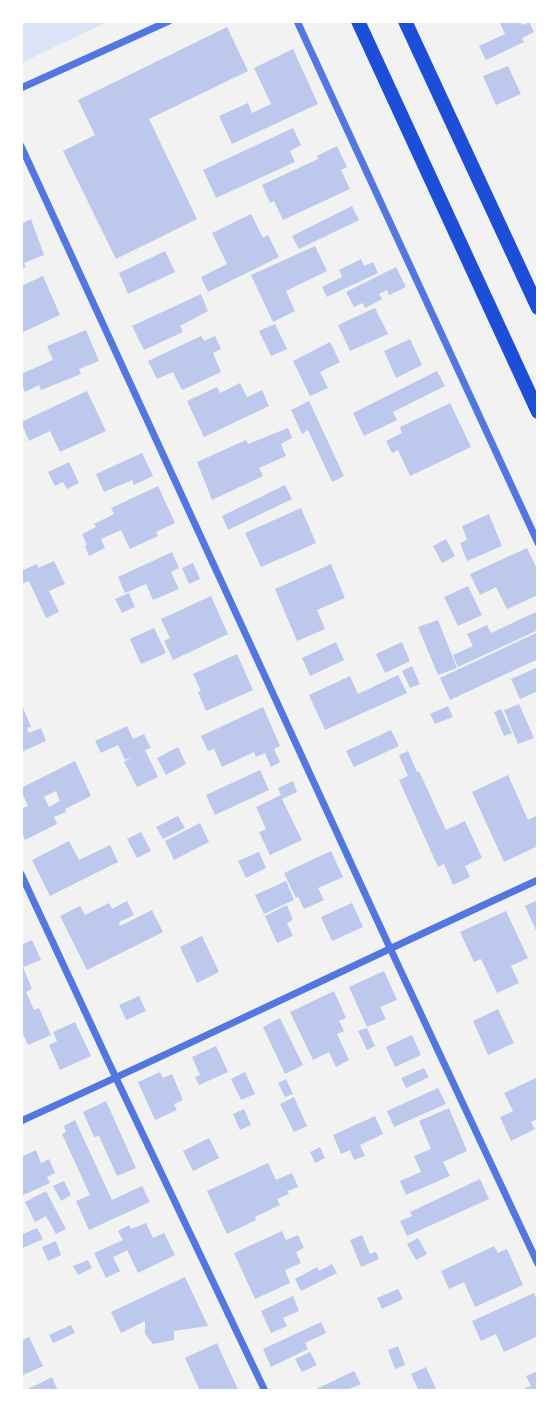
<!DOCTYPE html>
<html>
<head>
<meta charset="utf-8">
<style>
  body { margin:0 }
  #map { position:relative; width:559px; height:1412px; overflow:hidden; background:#f2f2f2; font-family:"IBM Plex Serif",serif }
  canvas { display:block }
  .frame { position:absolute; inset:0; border:23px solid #fff; pointer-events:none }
</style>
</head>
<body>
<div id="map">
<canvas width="559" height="1412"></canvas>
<div class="frame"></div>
</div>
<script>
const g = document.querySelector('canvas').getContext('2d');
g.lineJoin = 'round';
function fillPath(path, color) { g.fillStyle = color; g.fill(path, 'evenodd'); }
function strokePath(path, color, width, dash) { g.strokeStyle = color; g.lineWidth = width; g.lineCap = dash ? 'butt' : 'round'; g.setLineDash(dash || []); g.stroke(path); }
const green = new Path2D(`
  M21 21H109L21 63Z`);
const building = new Path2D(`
  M499 21H520L522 25 529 22 534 32 522 38 524 42 486 60 479 46 505 34Z
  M227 27 248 71 149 119 197 219 116 259 63 151 95 135 78 100Z
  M293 49 318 104 232 144 219 116 248 103 252 113 271 104 254 68Z
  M508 66 521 94 496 105 483 76Z
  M293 128 301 145 290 151 295 162 216 198 203 170Z
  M337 146 347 167 341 170 350 189 283 220 274 201 270 203 262 185 318 159 317 156Z
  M352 206 359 220 299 249 292 236Z
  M251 214 263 238 268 235 279 257 208 292 201 277 227 264 212 233Z
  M31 219 44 255 24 263 26 267 21 269V224Z
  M315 246 327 271 286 291 295 311 273 322 251 275Z
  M165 251 175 272 128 294 119 273Z
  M361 259 364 266 373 262 378 273 327 297 322 287 342 277 339 270Z
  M396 267 406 287 389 295 387 290 379 294 382 299 365 308 363 303 354 307 346 292Z
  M43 276 60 315 21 333V286Z
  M201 294 208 311 180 326 183 332 144 350 132 326Z
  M375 308 388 334 350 351 338 325Z
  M275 324 287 349 271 356 259 331Z
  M86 330 99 361 79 369 81 374 41 390 39 385 25 392 21 383V374L53 360 47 346Z
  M201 336 204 341 215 336 221 349 213 353 221 372 182 390 173 372 157 379 148 361Z
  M410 339 422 365 396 378 384 351Z
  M330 342 340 362 320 372 328 388 310 396 293 361Z
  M437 371 445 386 393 412 397 420 364 436 353 413Z
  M240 383 247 397 262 390 269 406 204 437 187 401 217 387 220 393Z
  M87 391 106 431 60 452 50 431 29 441 21 422Z
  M309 401 344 476 332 482 308 430 302 434 291 410Z
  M450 403 471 447 410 476 398 450 392 453 386 441 402 433 400 427Z
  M288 428 292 438 281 444 286 456 259 468 263 476 212 500 197 462 246 440 248 444Z
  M142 453 153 476 134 485 132 480 104 492 96 474Z
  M69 462 79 483 67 489 63 482 55 486 48 472Z
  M285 485 292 499 228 530 222 516Z
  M158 486 175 523 156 532 158 536 130 549 121 530 101 539 105 548 89 556 85 546 87 545 82 534 96 527 94 524 114 514 111 508Z
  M301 508 316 543 261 567 245 533Z
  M489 514 502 546 467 561 460 543 467 540 462 526Z
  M446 539 455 556 442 563 433 546Z
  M527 548 538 571V595L507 609 496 587 480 595 470 574Z
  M172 552 179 568 171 572 179 589 153 600 146 584 125 593 118 577Z
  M54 561 65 584 49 591 59 612 46 618 29 581 21 584V571L37 564 38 568Z
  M193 563 200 579 189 584 182 568Z
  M331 564 345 598 317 610 325 629 297 641 275 589Z
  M468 586 482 615 458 626 444 597Z
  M129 593 135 607 122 613 115 599Z
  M211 596 228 634 173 660 164 641 170 638 161 619Z
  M538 611V630L458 667 453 655 473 646 467 634 487 625 491 633Z
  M438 620 457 668 438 675 418 627Z
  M154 628 166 653 141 664 130 639Z
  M538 632V659L450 700 440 678Z
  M336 642 344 660 310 676 302 658Z
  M402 642 410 661 385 673 376 654Z
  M237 654 253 690 206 711 198 692 201 691 193 674Z
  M412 666 420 684 410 688 402 671Z
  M538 667V691L520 699 511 679Z
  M398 675 407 693 325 730 309 695 350 676 358 694Z
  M21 703 31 727 27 728 29 733 41 728 46 741 21 752Z
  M519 704 534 738 518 744 504 710Z
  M448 706 453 717 435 724 430 714Z
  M263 707 280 746 274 749 280 762 271 767 265 753 256 757 254 752 222 767 214 749 208 751 201 736Z
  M501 709 512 733 504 736 494 712Z
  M127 726 133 739 144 734 151 748 145 750 158 777 137 787 124 762 133 756 125 760 118 745 101 753 95 741Z
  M391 730 399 746 354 767 346 751Z
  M178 747 186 764 166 775 157 758Z
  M408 751 417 772 419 771 446 830 465 821 482 858 465 866 470 877 453 885 444 864 438 867 399 780 408 776 399 755Z
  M75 761 91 796 65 809 66 812 54 817 57 824 25 840 21 831V809L28 806 21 791V788ZM56 791 60 801 49 807 44 797Z
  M260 770 269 790 215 815 206 795Z
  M508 775 528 820 538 815V846L504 862 472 792Z
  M293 781 297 792 282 799 302 840 270 855 259 832 266 829 256 807 281 795 278 788Z
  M178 816 185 828 163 839 156 827Z
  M200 823 209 842 174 860 165 841Z
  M141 832 151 851 137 858 127 839Z
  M69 841 79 860 110 845 118 862 50 896 32 860Z
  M331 851 343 877 318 888 324 900 304 909 298 897 296 898 284 873Z
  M259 852 266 868 246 878 238 861Z
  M286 881 294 900 264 914 255 895Z
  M538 900V935L525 906Z
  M127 901 134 915 119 922 120 926 152 910 163 932 87 970 60 916 80 906 85 915 109 903 112 909Z
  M352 903 363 927 332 941 321 917Z
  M287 905 293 920 287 923 293 936 277 943 265 916Z
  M506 911 528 958 511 966 519 983 497 993 481 959 474 962 460 932Z
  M202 936 219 972 197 983 180 947Z
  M32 940 41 960 23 967 32 989 26 992 34 1010 39 1008 51 1035 28 1045 21 1030V945Z
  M384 971 397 1000 380 1007 386 1019 367 1027 349 987Z
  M334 991 346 1018 339 1021 344 1031 337 1034 349 1060 336 1067 329 1052 313 1060 290 1012Z
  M139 996 146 1011 126 1020 119 1005Z
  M498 1009 514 1043 488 1055 473 1021Z
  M280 1018 303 1065 285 1074 263 1027Z
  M75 1022 91 1056 60 1070 49 1045 57 1041 53 1032Z
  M367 1028 375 1046 367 1050 358 1031Z
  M412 1035 421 1055 395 1067 386 1047Z
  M216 1046 228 1072 199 1085 195 1077 200 1075 192 1057Z
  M424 1068 429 1077 406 1088 401 1078Z
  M160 1072 163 1078 172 1074 183 1100 174 1104 177 1110 155 1120 138 1082Z
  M245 1072 255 1094 241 1100 231 1079Z
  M538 1077V1119L531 1122 535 1129 511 1141 500 1117 513 1111 504 1093Z
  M286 1079 293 1094 285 1097 278 1083Z
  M438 1088 446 1104 394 1127 387 1111Z
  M294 1097 307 1126 294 1132 280 1104Z
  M106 1101 136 1168 117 1176 99 1136 94 1137 83 1112Z
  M449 1108 467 1151 443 1162 450 1176 406 1195 400 1181 421 1172 414 1156 431 1149 419 1121Z
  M244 1109 251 1125 240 1130 233 1114Z
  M375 1116 383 1134 360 1145 365 1156 354 1160 350 1150 341 1154 333 1135Z
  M75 1120 112 1200 142 1186 150 1202 89 1230 76 1201 90 1195 62 1134 66 1132 64 1126Z
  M209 1138 219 1158 193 1171 183 1151Z
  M320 1147 325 1158 315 1163 310 1152Z
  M36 1150 41 1163 49 1159 55 1173 47 1177 50 1183 21 1196V1157Z
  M268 1163 276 1180 292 1173 298 1187 287 1191 289 1194 277 1199 280 1205 255 1217 256 1220 227 1234 207 1191Z
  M480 1179 489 1199 407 1236 400 1221 412 1216 410 1212Z
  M64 1181 71 1195 61 1201 53 1186Z
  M46 1191 66 1229 56 1234 46 1216 35 1222 25 1202Z
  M146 1223 153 1238 164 1233 175 1255 138 1273 127 1250 124 1252 113 1257 120 1271 106 1278 94 1253 123 1240 118 1231 129 1225 131 1229Z
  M37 1228 43 1239 23 1248 21 1244V1235Z
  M282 1231 286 1240 298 1235 304 1248 296 1252 301 1263 285 1270 290 1283 255 1299 234 1253Z
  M362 1235 370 1254 376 1252 379 1259 361 1267 350 1240Z
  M418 1238 427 1254 416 1260 407 1244Z
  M56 1241 61 1255 48 1261 42 1247Z
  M494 1246 498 1253 507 1249 523 1285 475 1307 464 1282 449 1289 441 1271Z
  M88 1260 92 1268 78 1275 73 1266Z
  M332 1264 337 1273 301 1291 295 1279 317 1267 319 1271Z
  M185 1277 208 1326 174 1331V1340L153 1344 145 1334V1321L121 1333 111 1312Z
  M398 1289 403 1299 382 1309 377 1298Z
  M534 1293 538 1303V1336L504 1352 496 1334 481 1341 472 1321Z
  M293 1296 299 1311 283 1318 287 1326 271 1333 261 1311Z
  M321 1322 326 1333 305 1343 308 1349 271 1367 263 1349Z
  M71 1325 75 1333 53 1343 49 1335Z
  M29 1337 43 1366 21 1376V1341Z
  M217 1343 228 1368 239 1391H200L185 1358Z
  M398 1346 405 1365 395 1369 388 1350Z
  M310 1352 317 1365 302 1372 295 1359Z
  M426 1367 437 1391H419L411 1374Z
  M354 1371 361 1384 345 1391H312Z
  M538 1371V1391H518L531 1386 526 1376Z
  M52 1377 58 1391H24Z`);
const minor = new Path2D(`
  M297 21 538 543
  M21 88 169 21
  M21 146 390 948 538 1264
  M21 874 116 1078 265 1391
  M21 1121C194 1043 365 959 538 880`);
const primary = new Path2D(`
  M358 21 538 412
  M405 21 538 308`);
fillPath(green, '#dbe4f7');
fillPath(building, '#bdc9ec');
strokePath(minor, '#5277de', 7);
strokePath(primary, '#1d4ed8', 14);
</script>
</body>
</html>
